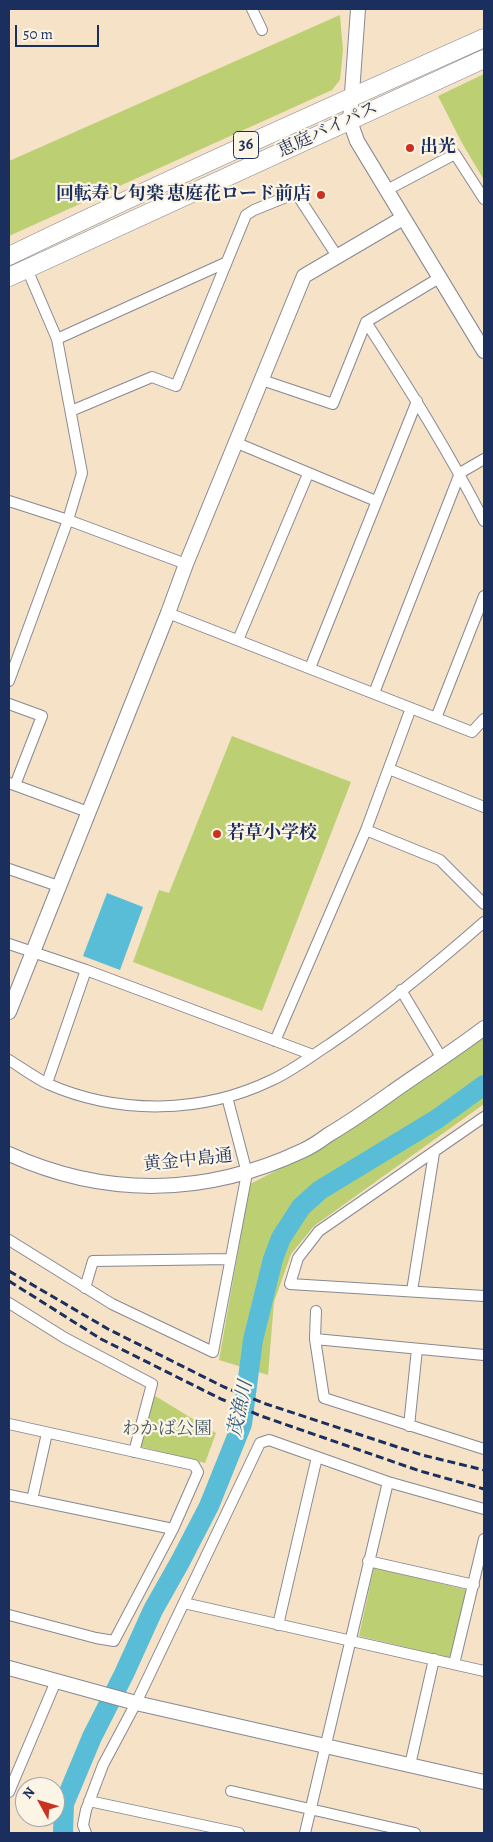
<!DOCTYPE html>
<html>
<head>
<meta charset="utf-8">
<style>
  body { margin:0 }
  #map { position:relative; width:493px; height:1842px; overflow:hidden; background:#f5e2c7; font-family:Alegreya,serif }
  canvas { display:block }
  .frame { position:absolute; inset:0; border:10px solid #1b2f5e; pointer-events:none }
  .north { position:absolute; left:15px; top:1777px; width:50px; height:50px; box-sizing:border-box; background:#fcf5e5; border:1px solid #a2a6af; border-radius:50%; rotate:309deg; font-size:14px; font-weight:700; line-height:20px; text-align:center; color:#1b2f5e }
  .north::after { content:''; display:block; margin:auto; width:18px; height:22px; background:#c8321e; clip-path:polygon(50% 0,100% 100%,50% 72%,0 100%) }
  .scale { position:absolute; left:15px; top:25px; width:84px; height:22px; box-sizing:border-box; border:2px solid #1b2f5e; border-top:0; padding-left:6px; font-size:15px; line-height:18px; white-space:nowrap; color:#1b2f5e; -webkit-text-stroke:4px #fcf5e5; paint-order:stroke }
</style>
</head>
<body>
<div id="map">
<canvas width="493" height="1842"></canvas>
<div class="frame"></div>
<div class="north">N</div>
<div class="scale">50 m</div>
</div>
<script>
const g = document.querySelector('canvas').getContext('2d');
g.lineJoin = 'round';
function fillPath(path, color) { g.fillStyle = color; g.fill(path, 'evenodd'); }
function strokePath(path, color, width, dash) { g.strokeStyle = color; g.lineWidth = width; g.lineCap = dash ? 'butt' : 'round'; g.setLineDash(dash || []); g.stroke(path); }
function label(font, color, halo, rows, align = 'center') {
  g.font = font + ' Alegreya,"Noto Serif JP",serif'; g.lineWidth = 4.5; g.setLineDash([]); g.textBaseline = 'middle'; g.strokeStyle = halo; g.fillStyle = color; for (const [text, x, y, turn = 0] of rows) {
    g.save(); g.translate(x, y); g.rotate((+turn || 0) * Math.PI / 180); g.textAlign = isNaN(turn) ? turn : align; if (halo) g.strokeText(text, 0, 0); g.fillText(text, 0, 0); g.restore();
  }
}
const green = new Path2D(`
  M340 15 343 50 340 80 332 90 9 236V161Z
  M484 74V180L462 143 438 96Z
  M232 736 351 782 262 1011 133 962 159 890 169 893Z
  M484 1036V1104L314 1226 291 1254 274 1302 268 1375 219 1360 250 1184 307 1155Z
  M152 1394 216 1433 205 1463 138 1446Z
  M374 1567 467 1590 450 1658 359 1636Z`);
const water = new Path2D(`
  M107 893 143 907 120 970 83 956Z`);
const river = new Path2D(`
  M63 1833 64 1804 92 1737 124 1674 153 1610 180 1562 209 1506 242 1424 253 1340 273 1259 281 1238 301 1207 320 1190 437 1119 484 1085`);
const street = new Path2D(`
  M252 9 262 30
  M387 190 455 154 484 199
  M366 322C408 387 449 452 484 521
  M57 339 225 263
  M262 380 333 404 366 322 439 278
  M71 411 152 377 176 386 246 215 254 210 296 193 337 256
  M237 443 376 501
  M9 501 68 520 186 564
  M168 613 472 732 484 719
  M238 640 308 474
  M310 668 417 401
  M9 681 68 520 82 473 57 339 27 269
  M374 693 460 473 484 459
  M9 704 42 716 15 785
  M436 718 484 596
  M389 769 484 807
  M9 783 88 812
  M366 830 440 860 484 904
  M9 869 58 886
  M9 944 86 970 313 1055
  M401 990 441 1057
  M275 1041 366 830 411 708
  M9 1060C22 1068 34 1077 48 1084 119 1115 202 1114 272 1080 292 1071 311 1056 330 1044 384 1007 435 965 484 922
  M47 1083 86 970
  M484 1117 319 1231 298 1258 290 1284 484 1296
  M9 1240 112 1304 213 1352 247 1173 227 1097
  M85 1288 93 1261 230 1259
  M412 1291 434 1153
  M9 1303 65 1338 152 1384 134 1452
  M315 1339 316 1311
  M484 1355 315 1339 324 1398 484 1449
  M9 1424 194 1465 198 1472 173 1529 114 1641 96 1638 9 1615
  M409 1426 417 1349
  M9 1495 173 1529
  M32 1500 47 1433
  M368 1561 474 1585
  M184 1603 484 1671
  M278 1625 317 1457
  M454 1664 484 1539
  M410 1765 434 1659
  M231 1791 415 1833
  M9 1792 56 1681
  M89 1801 239 1833
  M86 1833 83 1825 86 1810 103 1765 136 1703 260 1443 269 1440 388 1482 484 1509
  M305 1833 388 1482`);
const secondary = new Path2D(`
  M358 9 350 121 357 141 484 351
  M9 1012 168 613 186 564 304 276 403 218
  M9 1154C106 1198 206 1196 302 1151 311 1147 320 1141 328 1135 350 1122 370 1108 391 1093 422 1071 454 1051 484 1028
  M9 1668 136 1703 484 1782`);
const highway = new Path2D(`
  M9 256C166 180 325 109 484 38
  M9 277 484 59`);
const rail = new Path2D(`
  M9 1271 108 1329 224 1387 266 1404 422 1455 484 1470
  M9 1281 101 1339 221 1399 261 1416 420 1471 484 1489`);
const markers = [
  [410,148,5,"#c8321e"],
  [321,195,5,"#c8321e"],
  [217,834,5,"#c8321e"]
];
const shields = [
  [246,145,25]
];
const shieldNames = [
  ["36",246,145]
];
const streetNames = [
  ["恵庭バイパス",328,130,-25],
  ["黄金中島通",188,1161,-6]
];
const poiNames = [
  ["出光",420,148],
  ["回転寿し旬楽 恵庭花ロード前店",311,195,"right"],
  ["若草小学校",227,834]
];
const parkNames = [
  ["わかば公園",167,1430]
];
const waterNames = [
  ["茂漁川",241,1409,-78]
];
fillPath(green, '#bcd073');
fillPath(water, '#59bdd8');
strokePath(river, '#59bdd8', 20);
strokePath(street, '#888892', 12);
strokePath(secondary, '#888892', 16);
strokePath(highway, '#888892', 19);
strokePath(street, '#fff', 10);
strokePath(secondary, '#fff', 14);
strokePath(highway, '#fff', 18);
strokePath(rail, '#1b2f5e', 3, [8, 4]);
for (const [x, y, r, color] of markers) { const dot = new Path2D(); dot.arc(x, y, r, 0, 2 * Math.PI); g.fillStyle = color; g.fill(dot); strokePath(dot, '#fcf5e5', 2); }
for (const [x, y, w] of shields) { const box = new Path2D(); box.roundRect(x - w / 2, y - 13.5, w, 27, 4); g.fillStyle = '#fcf5e5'; g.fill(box); strokePath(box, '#1b2f5e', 1); }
label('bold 16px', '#1b2f5e', null, shieldNames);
label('18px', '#1b2f5e', '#fcf5e5', streetNames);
label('bold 18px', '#1b2f5e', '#fcf5e5', poiNames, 'left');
label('18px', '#435763', '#fcf5e5', parkNames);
label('italic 19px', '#2e5a83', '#fcf5e5', waterNames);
</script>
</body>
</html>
